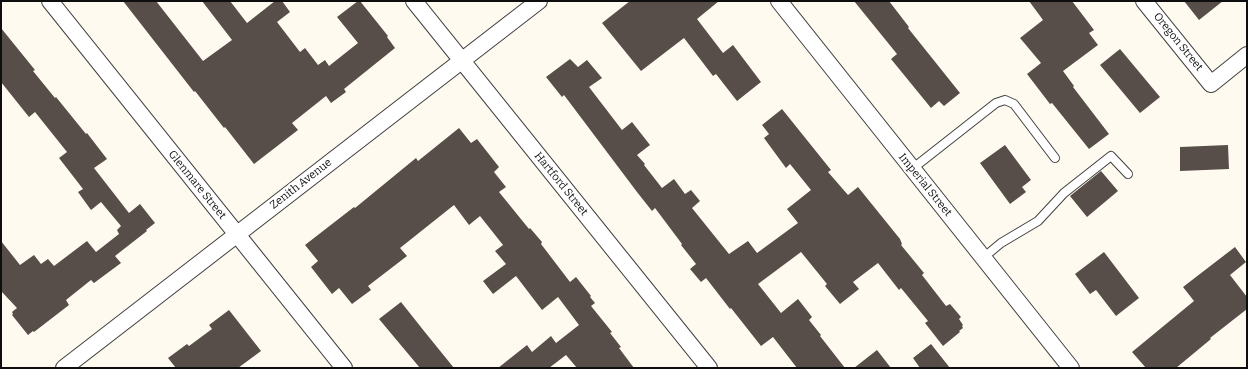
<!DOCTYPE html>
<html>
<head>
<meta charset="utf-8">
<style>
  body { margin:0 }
  #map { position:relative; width:1248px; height:369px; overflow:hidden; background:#fffaef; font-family:Bitter,serif }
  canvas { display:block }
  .frame { position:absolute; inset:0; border:2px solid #0e0e0e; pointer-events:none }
</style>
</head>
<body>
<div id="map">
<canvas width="1248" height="369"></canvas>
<div class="frame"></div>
</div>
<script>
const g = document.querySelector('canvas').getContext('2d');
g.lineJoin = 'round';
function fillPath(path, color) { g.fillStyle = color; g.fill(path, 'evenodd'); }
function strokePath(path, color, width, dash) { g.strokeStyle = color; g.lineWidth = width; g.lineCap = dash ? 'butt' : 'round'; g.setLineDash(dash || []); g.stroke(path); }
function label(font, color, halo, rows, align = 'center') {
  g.font = font + ' Bitter,serif'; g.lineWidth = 4; g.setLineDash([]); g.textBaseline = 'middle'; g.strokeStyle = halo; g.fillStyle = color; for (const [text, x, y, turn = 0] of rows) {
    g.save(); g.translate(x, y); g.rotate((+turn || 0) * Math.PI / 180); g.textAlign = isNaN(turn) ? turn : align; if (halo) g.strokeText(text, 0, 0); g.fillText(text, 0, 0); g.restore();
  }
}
const building = new Path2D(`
  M123 1H156L203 61 232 40 202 1H230L247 23 275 1H282L290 12 277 22 300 52 305 48 318 65 325 60 329 66 358 43 337 17 358 1H360L388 36 387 37 395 48 344 89 346 92 331 103 326 96 292 123 298 130 254 164 225 127 224 128 195 91 194 92Z
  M630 1H719L697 19 723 53 733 45 761 82 737 101 716 74 713 76 684 38 641 71 602 23Z
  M854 1H889L909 27 908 28 960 93 944 106 939 101 931 108 891 59 897 54Z
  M1029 1H1072L1094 30 1089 33 1098 45 1063 71 1074 86 1073 87 1109 134 1089 149 1052 103 1050 104 1027 74 1041 63 1020 38 1043 20Z
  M1184 1H1223L1199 20Z
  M1 28 35 70 33 71 55 98 56 97 86 134 87 133 107 159 94 168 129 213 140 204 155 223 146 230 147 231 115 256 121 263 94 283 91 280 66 300 69 305 34 332 33 331 28 335 12 315 13 314 12 312 17 308 1 291V241L20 265 34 255 41 264 48 259 54 266 87 241 96 252 119 234 117 230 121 226 101 202 91 210 78 192 83 189 59 158 67 152 35 112 29 117 1 82Z
  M1120 49 1160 97 1140 113 1100 65Z
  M570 59 578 67 587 60 602 78 589 87 622 130 632 122 650 145 637 155 645 164 644 165 662 188 674 179 685 194 691 190 700 201 692 208 729 254 748 241 757 253 798 223 787 209 811 190 790 164 786 168 764 138 769 134 762 125 782 109 831 170 828 172 848 195 858 187 900 239 902 244 901 245 924 273 922 275 946 306 950 304 961 317 959 319 963 325 962 326 963 328 959 331 960 332 943 346 925 323 928 321 901 288 899 290 878 263 853 282 859 289 840 304 825 286 827 284 801 252 758 284 781 313 798 299 812 317 809 320 821 335 820 336 845 368H797L773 337 761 346 731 308 730 309 706 278 701 282 690 269 696 264 681 245 682 244 655 208 652 211 637 192 564 95 562 97 546 77Z
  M459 128 471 143 477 139 499 167 494 172 506 187 499 192 529 229 530 228 542 242 541 244 570 282 576 277 591 296 590 297 595 303 591 306 612 332 610 333 621 347 619 348 634 368H577L566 355 549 368H498L527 345 532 352 551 336 556 343 579 325 558 297 542 310 516 276 493 294 483 281 506 264 495 251 503 245 480 216 469 225 454 205 400 248 407 256 368 286 371 290 352 304 339 288 332 294 311 267 318 261 305 245 354 207 355 208 416 158 418 161Z
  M1005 145 1031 180 1022 187 1026 192 1010 204 980 163Z
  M1228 145 1229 169 1180 171V147Z
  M1101 171 1118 191 1087 217 1070 196Z
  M1235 247 1246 262 1230 275 1247 297V309L1210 338 1211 339 1176 368H1146L1132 352 1194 301 1183 287Z
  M1104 252 1139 298 1116 316 1096 290 1090 294 1075 274Z
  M401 302 424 331 454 368H420L379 319Z
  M229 310 261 351 238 368H176L168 358 187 344 189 346 212 329 209 325Z
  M931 344 950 368H920L913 358Z
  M877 350 891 368H854Z`);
const service = new Path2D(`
  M912 169 996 103 1005 100 1014 104 1055 158
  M983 258 1001 243 1038 221 1064 193 1111 156 1128 174`);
const minor = new Path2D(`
  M50 1 344 368
  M414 1 709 368
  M779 1 1071 368
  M1144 1 1211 84 1247 55
  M64 368 539 1`);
const streetNames = [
  ["Oregon Street",1178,42,51],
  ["Zenith Avenue",301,184,-38],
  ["Hartford Street",561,184,51],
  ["Glenmare Street",197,185,51],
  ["Imperial Street",925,185,51]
];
fillPath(building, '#574d49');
strokePath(service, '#414141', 10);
strokePath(minor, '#414141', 18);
strokePath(service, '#fff', 8);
strokePath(minor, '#fff', 16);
label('11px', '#0e0e0e', '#fff', streetNames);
</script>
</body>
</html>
